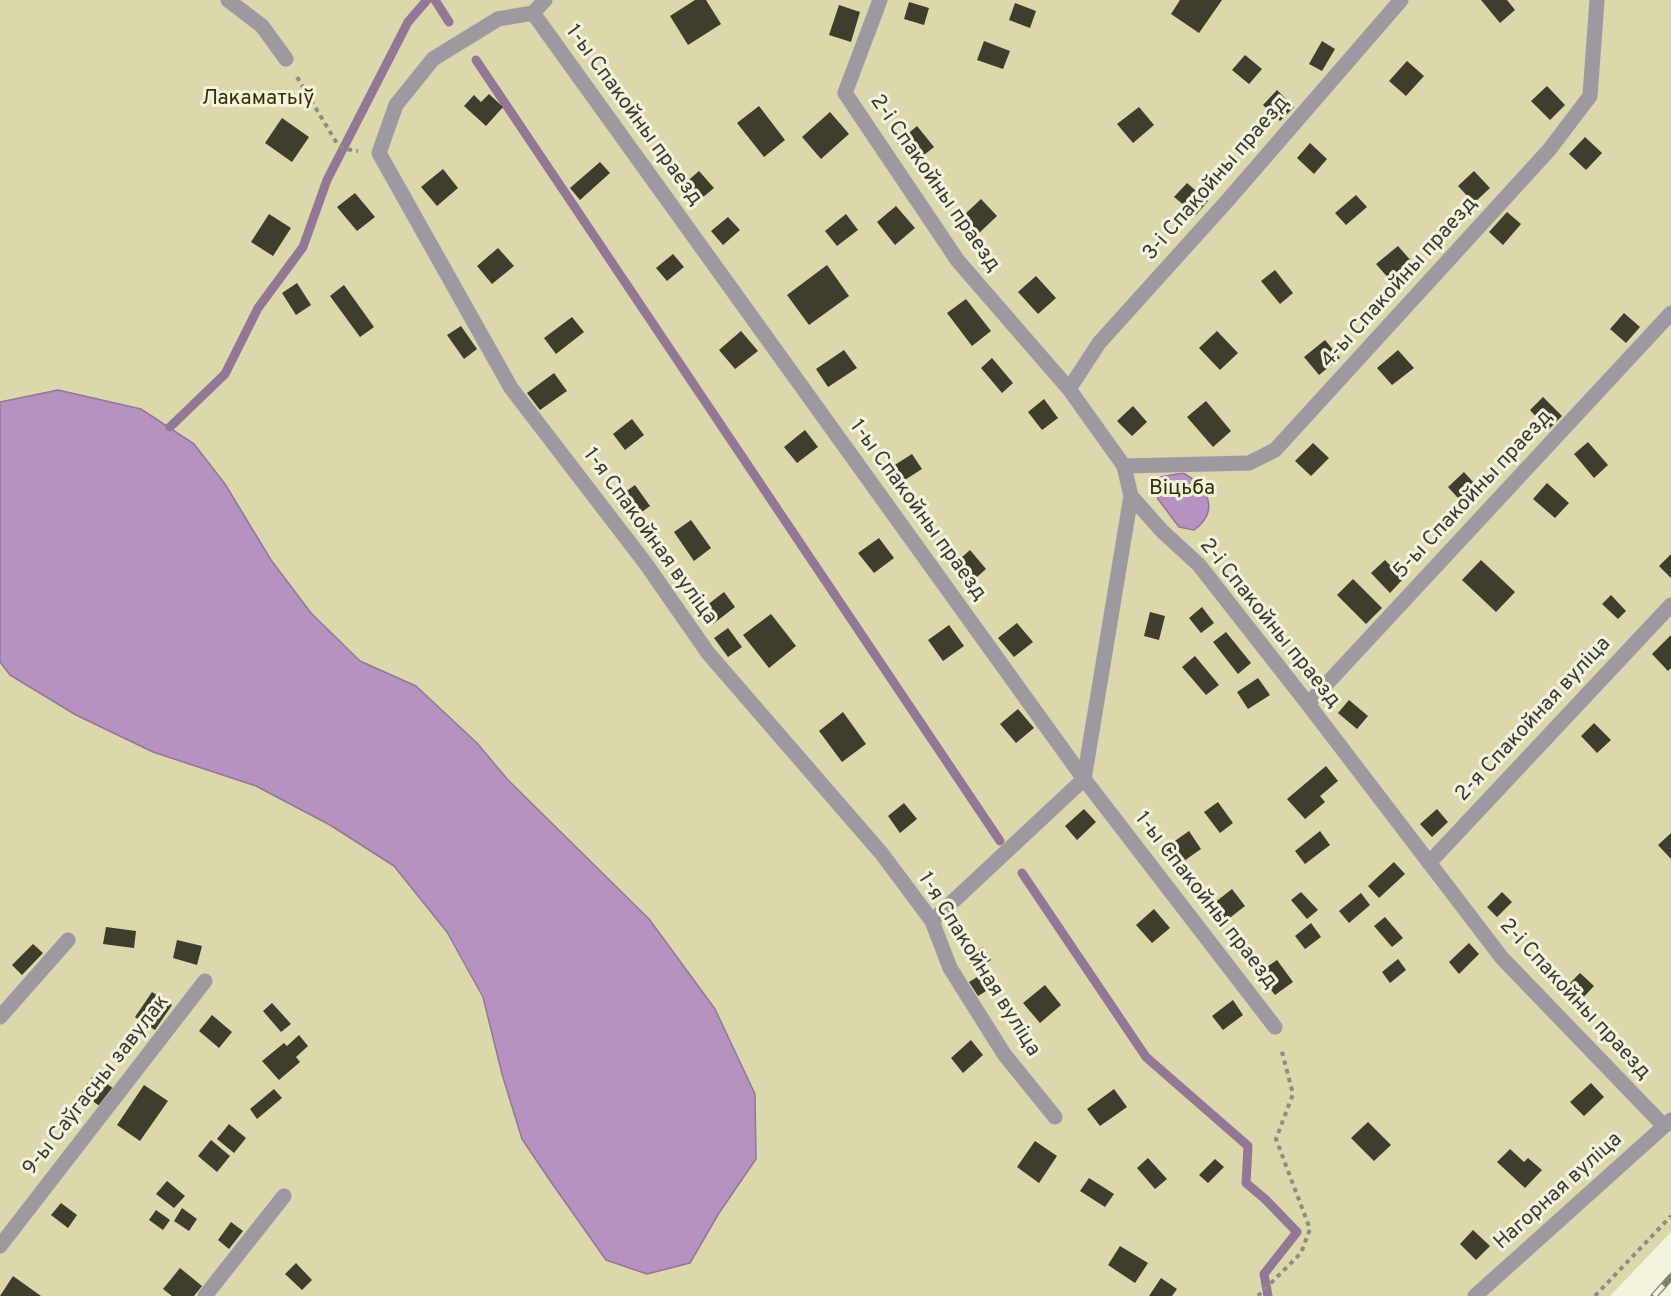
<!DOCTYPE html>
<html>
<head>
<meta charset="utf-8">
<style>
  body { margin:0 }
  canvas { display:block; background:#f3f2dd }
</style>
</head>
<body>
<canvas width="1671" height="1296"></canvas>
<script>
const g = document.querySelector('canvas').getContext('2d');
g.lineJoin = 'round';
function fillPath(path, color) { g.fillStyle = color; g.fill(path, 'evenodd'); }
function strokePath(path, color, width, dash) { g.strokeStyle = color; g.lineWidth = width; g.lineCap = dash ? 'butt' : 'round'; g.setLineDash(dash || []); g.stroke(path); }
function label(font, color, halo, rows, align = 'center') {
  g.font = font + ' Overpass,sans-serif'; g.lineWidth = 6; g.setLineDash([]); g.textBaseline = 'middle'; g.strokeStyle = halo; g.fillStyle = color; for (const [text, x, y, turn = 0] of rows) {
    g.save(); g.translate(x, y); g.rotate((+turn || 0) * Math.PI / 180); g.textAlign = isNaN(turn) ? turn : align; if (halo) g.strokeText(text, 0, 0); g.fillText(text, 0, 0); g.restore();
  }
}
const green = new Path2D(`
  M0 0H1671V1232L1610 1296H0V662L10 675 153 752 256 786 330 825 394 866 447 932 483 997 502 1074 522 1139 551 1182 606 1259 690 1263 719 1213 715 1009 649 920 508 780 477 743 416 686 360 661 311 614 271 560 225 484 194 444 141 409 58 390 0 402Z`);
const water = new Path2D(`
  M58 390 141 409 194 444 225 484 271 560 311 613 360 661 416 686 477 743 508 780 649 919 715 1009 755 1094 756 1159 719 1213 690 1263 647 1274 606 1260 551 1182 522 1139 502 1074 483 997 447 932 394 866 330 825 256 786 153 752 76 715 10 675 0 662V402Z
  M1183 473C1207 486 1221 510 1194 530L1179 527 1158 499 1154 485 1160 477Z`);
const stream = new Path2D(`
  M435 0 449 22
  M476 60 1000 841
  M170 427 225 374 258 308 303 247 327 180 408 22 427 0
  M1022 873 1146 1057 1248 1146 1246 1183 1265 1199 1297 1232 1264 1274 1268 1296`);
const building = new Path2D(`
  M695 0H706L721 24 688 45 670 16Z
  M1180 0H1222L1199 33 1171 14Z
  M1481 0H1507L1515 10 1500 23Z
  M909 2 929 8 924 25 904 19Z
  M1015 3 1036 11 1030 28 1009 20Z
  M839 5 860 12 851 42 829 35Z
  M984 41 1010 51 1003 69 977 60Z
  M1322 41 1335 49 1322 71 1309 64Z
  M1245 55 1262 69 1249 84 1232 70Z
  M1407 61 1424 76 1406 96 1389 81Z
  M1547 86 1565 105 1550 120 1531 101Z
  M1277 90 1294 107 1280 121 1263 105Z
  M489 94 503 107 486 126 464 106 474 95 481 102Z
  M759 106 785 140 764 157 737 123Z
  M1139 107 1154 125 1133 143 1117 124Z
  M830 112 849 134 821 159 802 137Z
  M282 118 309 137 292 162 265 143Z
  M917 126 934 147 914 163 897 143Z
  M1585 137 1602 153 1586 170 1569 154Z
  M1310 143 1327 159 1314 174 1297 158Z
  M600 162 610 173 580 200 570 188Z
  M443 169 458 188 437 206 421 187Z
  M699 171 714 188 696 203 682 186Z
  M1474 171 1490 188 1474 203 1458 186Z
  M1187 183 1208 201 1196 215 1174 197Z
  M355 193 375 217 357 231 337 207Z
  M1356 195 1367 207 1346 225 1335 213Z
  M981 199 997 216 978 234 962 217Z
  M896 206 915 228 895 245 877 222Z
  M1507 212 1521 224 1503 245 1489 232Z
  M269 214 291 228 273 256 251 242Z
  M846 214 858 230 837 246 825 231Z
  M728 217 740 230 723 245 711 231Z
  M1398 246 1419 270 1398 289 1376 264Z
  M498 248 514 266 492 284 477 266Z
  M673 254 684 267 667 281 656 268Z
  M827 265 849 296 809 325 787 295Z
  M1275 270 1293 293 1280 304 1261 281Z
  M1036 276 1056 298 1038 314 1018 292Z
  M297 283 311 305 296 315 282 293Z
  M344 285 374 327 360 337 330 296Z
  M966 299 991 331 972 346 947 313Z
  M1624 313 1640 327 1626 343 1610 329Z
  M572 317 584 332 556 354 544 338Z
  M461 326 477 349 464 359 447 335Z
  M741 331 758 351 735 369 719 350Z
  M1217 331 1238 353 1220 370 1199 348Z
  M1325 340 1340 358 1319 375 1304 357Z
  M844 350 857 368 828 387 816 369Z
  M1398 350 1414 368 1392 385 1377 368Z
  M992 358 1013 383 1002 393 981 368Z
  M554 373 567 391 540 410 527 393Z
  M1543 397 1562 416 1548 430 1530 410Z
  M1044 399 1058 418 1042 430 1028 412Z
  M1206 401 1231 431 1213 447 1187 417Z
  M1133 406 1147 422 1132 436 1117 421Z
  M632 419 644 435 625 450 613 434Z
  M805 430 818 447 797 463 784 447Z
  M1588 442 1608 465 1594 478 1574 454Z
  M1313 443 1329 458 1311 476 1295 461Z
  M912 454 922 469 900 483 890 468Z
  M1464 472 1484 494 1468 509 1448 487Z
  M1547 483 1569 503 1555 518 1533 499Z
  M635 485 650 506 639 514 624 493Z
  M691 520 711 548 694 561 674 532Z
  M879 538 894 558 874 573 858 553Z
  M970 550 986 569 968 585 952 566Z
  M1671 554V578L1659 566Z
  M1385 560 1403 579 1390 593 1371 573Z
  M1481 560 1515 592 1496 612 1462 580Z
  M1353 579 1382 608 1366 624 1337 595Z
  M724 592 735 607 713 624 702 609Z
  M1611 595 1626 611 1618 619 1602 604Z
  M1202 607 1214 623 1201 633 1189 618Z
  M1150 612 1165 616 1159 640 1144 636Z
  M771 614 796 646 769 668 743 635Z
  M1017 623 1033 642 1014 657 998 638Z
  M949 625 964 646 943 661 928 640Z
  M728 628 742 647 728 657 714 638Z
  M1226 632 1251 663 1238 674 1213 642Z
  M1671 635V668L1668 671 1652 654Z
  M1195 656 1219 685 1206 695 1182 667Z
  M1258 678 1270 695 1248 709 1237 692Z
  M1349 700 1368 716 1357 729 1338 713Z
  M1018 709 1034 728 1016 743 1000 724Z
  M843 712 866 744 842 762 819 731Z
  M1594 723 1611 740 1597 753 1581 736Z
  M1326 766 1338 781 1320 796 1325 802 1305 819 1287 799Z
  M1218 802 1233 823 1220 833 1204 812Z
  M904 803 917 819 900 833 888 816Z
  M1084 809 1096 822 1077 840 1065 826Z
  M1437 809 1448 822 1432 837 1420 824Z
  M1189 831 1201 849 1174 868 1162 850Z
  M1320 831 1330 845 1305 864 1295 851Z
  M1671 833V859L1658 845Z
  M1394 862 1405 874 1379 898 1368 886Z
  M1232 889 1245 906 1222 924 1209 907Z
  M1301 892 1318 910 1307 919 1291 900Z
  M1502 892 1512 902 1497 917 1487 907Z
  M1361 893 1370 905 1349 923 1339 911Z
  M1154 909 1170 928 1152 943 1136 925Z
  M1385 917 1403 938 1392 947 1374 926Z
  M1311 923 1321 937 1305 949 1295 936Z
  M106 927 136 931 134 948 103 944Z
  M177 940 202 946 197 965 173 958Z
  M1469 943 1479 954 1459 974 1449 962Z
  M33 944 43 953 22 975 12 965Z
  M983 947 991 960 973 970 966 957Z
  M1398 959 1406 970 1390 983 1382 972Z
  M1277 960 1293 982 1275 995 1258 973Z
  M1580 973 1594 986 1577 1004 1563 990Z
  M982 974 991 988 978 996 969 982Z
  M1045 985 1061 1005 1040 1023 1023 1003Z
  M152 992 172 1005 155 1030 135 1017Z
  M1233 1000 1243 1015 1223 1030 1212 1016Z
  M272 1003 291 1024 281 1032 263 1011Z
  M212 1015 232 1032 219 1048 199 1031Z
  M299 1035 308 1046 296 1057 300 1062 279 1080 262 1061 284 1043 287 1046Z
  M971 1040 983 1055 963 1073 951 1058Z
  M94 1074 114 1089 101 1107 81 1093Z
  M1591 1083 1604 1097 1584 1116 1570 1102Z
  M144 1085 168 1101 140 1141 117 1125Z
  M274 1089 282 1098 257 1119 250 1109Z
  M1114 1089 1127 1107 1100 1126 1087 1109Z
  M1368 1122 1391 1145 1374 1161 1351 1138Z
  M229 1124 246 1138 234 1153 217 1139Z
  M211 1140 230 1156 217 1172 198 1156Z
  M1035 1141 1057 1156 1039 1183 1017 1167Z
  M1510 1149 1524 1162 1528 1158 1542 1170 1525 1188 1497 1162Z
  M1148 1158 1167 1179 1155 1189 1137 1168Z
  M1215 1159 1224 1167 1208 1183 1199 1175Z
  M1089 1178 1114 1194 1105 1207 1080 1191Z
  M167 1181 185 1196 174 1208 156 1194Z
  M61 1203 77 1215 68 1228 51 1215Z
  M182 1208 197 1219 189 1231 174 1221Z
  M156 1210 170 1220 163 1230 149 1220Z
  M231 1222 243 1231 229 1249 218 1240Z
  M1473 1230 1490 1246 1476 1260 1460 1244Z
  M1120 1246 1148 1263 1135 1283 1108 1265Z
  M296 1263 312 1280 302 1290 285 1274Z
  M180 1268 202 1286 194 1296H172L163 1289Z
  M13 1276 41 1296H0Z
  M1161 1278 1177 1289 1172 1296H1149Z`);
const path = new Path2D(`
  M297 77 338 145 345 149 358 151
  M1258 1296 1301 1253 1310 1229 1276 1139 1293 1094 1281 1048
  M1595 1296 1671 1216`);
const minor = new Path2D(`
  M228 0 262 26 286 59
  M545 0 533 13 498 19 433 59 396 105 379 153 511 388 646 564 708 653 882 854 932 921 950 968 1004 1054 1055 1117
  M880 0 845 93 958 261 1069 389 1124 466 1131 496 1162 531 1199 565 1308 704 1502 958 1664 1126
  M533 13 1084 779 1275 1027
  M1069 389 1099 343 1228 200 1401 0
  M1124 466 1249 463 1275 450 1549 150 1590 96 1597 0
  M1308 704 1671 313
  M1429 863 1671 605
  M932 921 1084 779 1131 496
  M0 1017 68 940
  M0 1246 205 981
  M205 1296 284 1196
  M1475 1296 1671 1120`);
const rail = new Path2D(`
  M1654 1296 1671 1277`);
const parkNames = [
  ["Лакаматыў",258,100],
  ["Віцьба",1182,490]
];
const streetNames = [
  ["1-ы Спакойны праезд",633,116,54],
  ["3-і Спакойны праезд",1217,179,-49],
  ["2-і Спакойны праезд",934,184,55],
  ["4-ы Спакойны праезд",1400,283,-48],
  ["5-ы Спакойны праезд",1474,495,-47],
  ["1-ы Спакойны праезд",917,511,54],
  ["1-я Спакойная вуліца",649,537,54],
  ["2-і Спакойны праезд",1269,624,51],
  ["2-я Спакойная вуліца",1534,720,-47],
  ["1-ы Спакойны праезд",1205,901,52],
  ["1-я Спакойная вуліца",978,965,58],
  ["2-і Спакойны праезд",1574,1000,47],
  ["9-ы Саўгасны завулак",97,1086,-52],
  ["Нагорная вуліца",1559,1192,-42]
];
fillPath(green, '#dbd8ac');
fillPath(water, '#b791c0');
strokePath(water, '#927896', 1.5);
strokePath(stream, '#927896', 9);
fillPath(building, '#3f3d2c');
strokePath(minor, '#cecebb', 16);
strokePath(path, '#8e8e80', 4, [4.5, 4.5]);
strokePath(minor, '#9e99a0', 15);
strokePath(rail, '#818173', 7);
strokePath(rail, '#f3f2dd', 4.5, [14]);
label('21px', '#343000', '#f3f2dd', parkNames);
label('21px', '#3c3c33', '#f3f2dd', streetNames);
</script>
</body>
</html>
